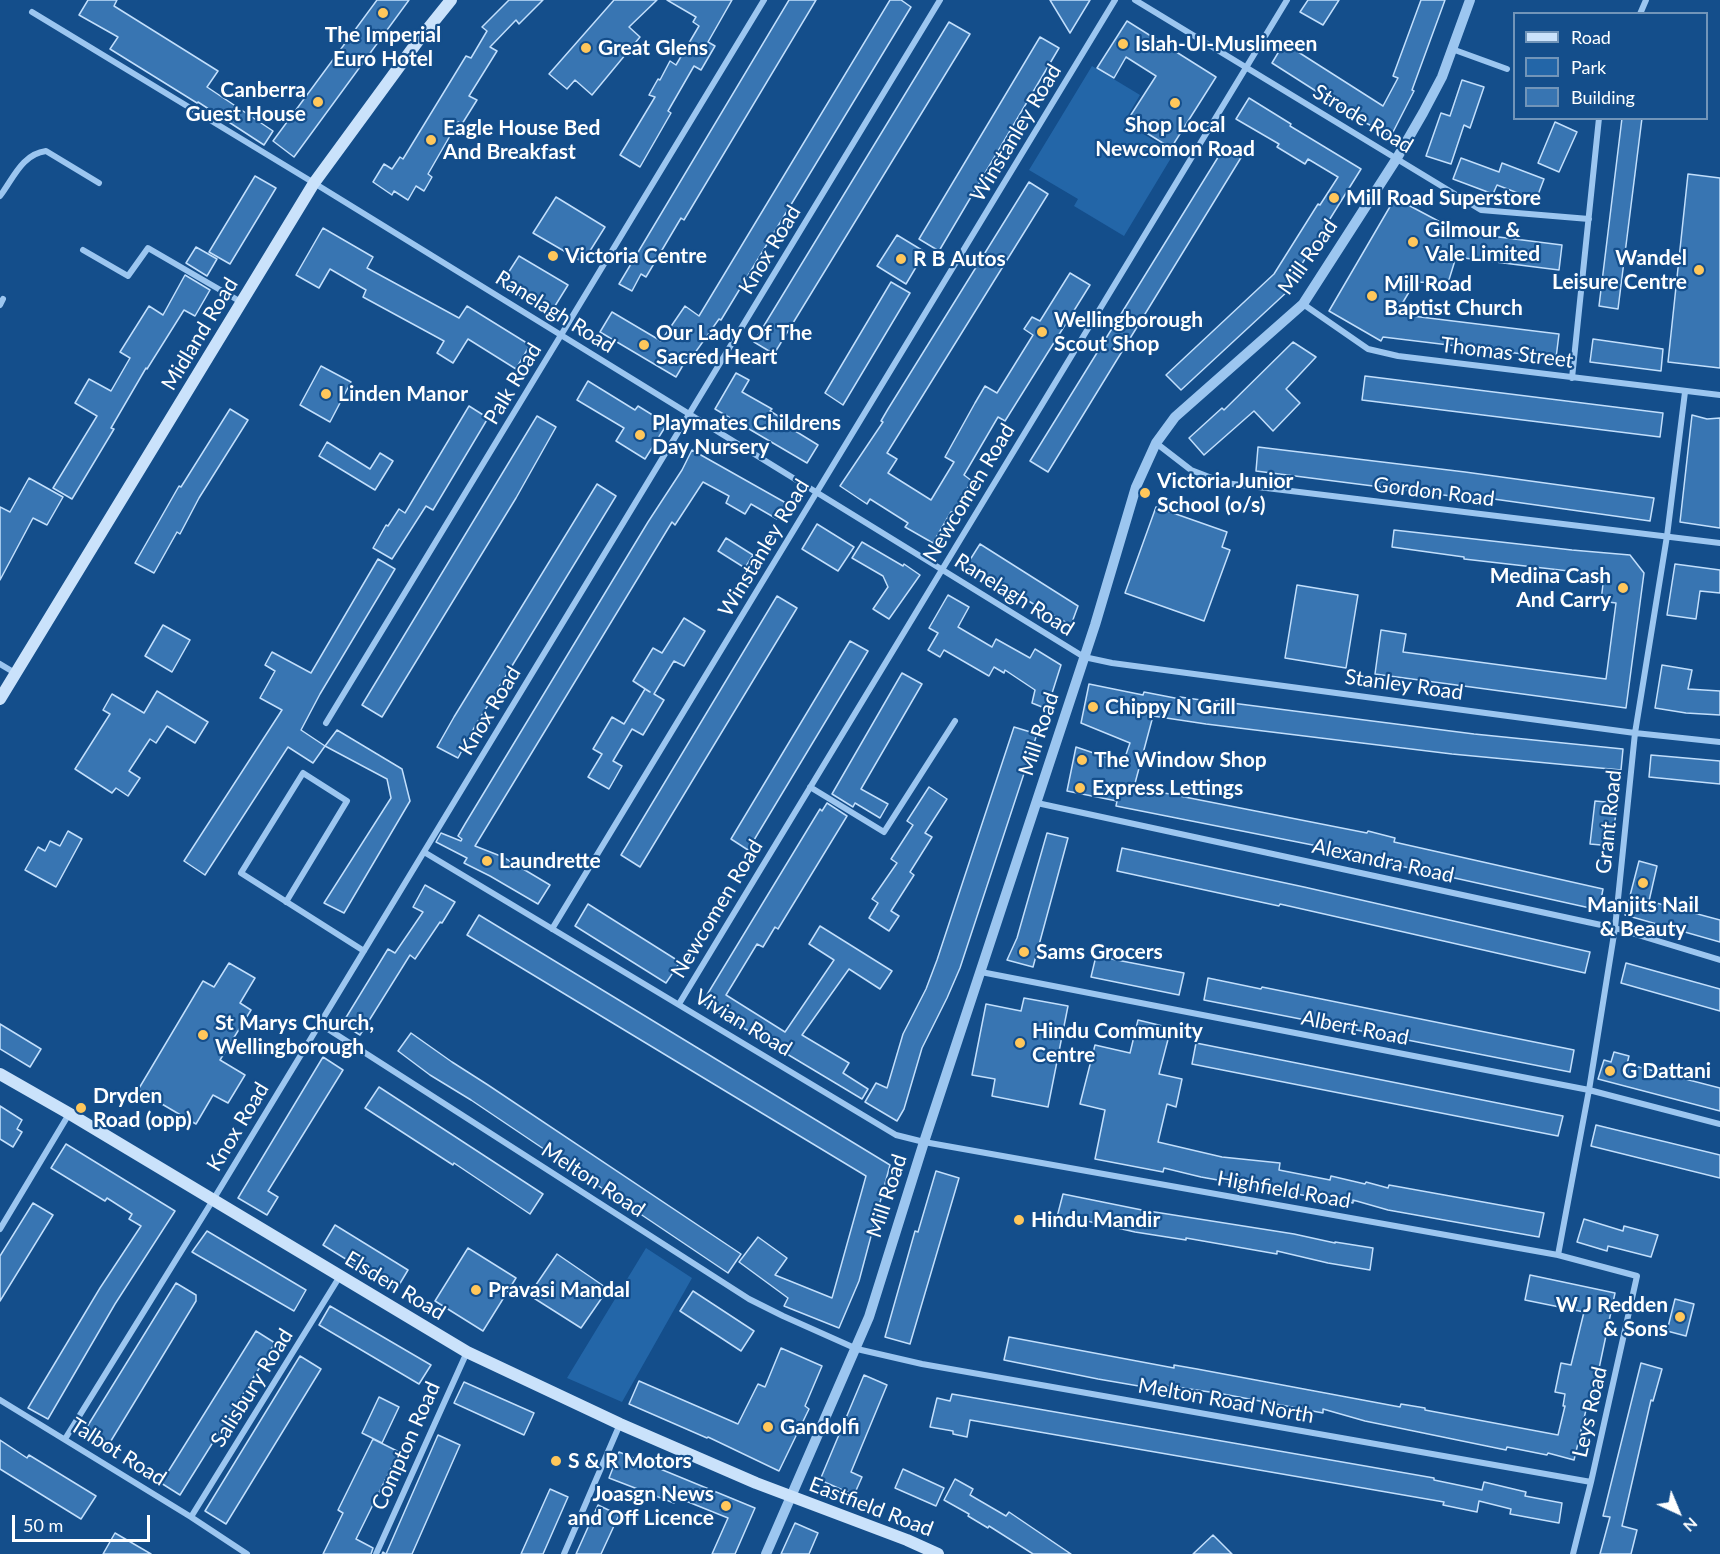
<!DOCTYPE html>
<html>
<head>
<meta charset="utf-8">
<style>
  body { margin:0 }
  #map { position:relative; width:1720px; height:1554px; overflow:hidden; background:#144e8b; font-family:Lato,sans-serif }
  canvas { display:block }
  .legend { position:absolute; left:1513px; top:12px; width:195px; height:108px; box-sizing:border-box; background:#144e8b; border:2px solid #7295b9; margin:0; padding:8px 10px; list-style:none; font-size:18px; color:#fff }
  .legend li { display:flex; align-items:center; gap:12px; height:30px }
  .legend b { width:30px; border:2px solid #7295b9 }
  .north { position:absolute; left:1648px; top:1482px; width:60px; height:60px; -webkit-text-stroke:4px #144e8b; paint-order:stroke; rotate:136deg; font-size:16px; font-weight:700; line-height:24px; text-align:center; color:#fff }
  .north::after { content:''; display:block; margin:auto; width:21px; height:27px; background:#fff; clip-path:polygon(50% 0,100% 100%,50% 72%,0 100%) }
  .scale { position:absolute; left:12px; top:1515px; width:138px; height:27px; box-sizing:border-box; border:3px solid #fff; border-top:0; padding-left:8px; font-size:18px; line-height:21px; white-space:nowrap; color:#fff; -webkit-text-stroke:4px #144e8b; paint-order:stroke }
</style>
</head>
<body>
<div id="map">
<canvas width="1720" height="1554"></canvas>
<ul class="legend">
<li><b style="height:8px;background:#cae2fb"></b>Road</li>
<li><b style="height:16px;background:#2366a8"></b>Park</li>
<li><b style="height:16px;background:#3875b2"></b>Building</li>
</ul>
<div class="north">N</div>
<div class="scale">50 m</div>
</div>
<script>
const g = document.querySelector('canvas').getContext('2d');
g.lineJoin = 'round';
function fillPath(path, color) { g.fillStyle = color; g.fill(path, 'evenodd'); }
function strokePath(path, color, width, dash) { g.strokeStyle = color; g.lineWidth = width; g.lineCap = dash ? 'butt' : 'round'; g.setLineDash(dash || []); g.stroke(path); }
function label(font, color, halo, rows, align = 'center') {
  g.font = font + ' Lato,sans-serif'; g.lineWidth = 4.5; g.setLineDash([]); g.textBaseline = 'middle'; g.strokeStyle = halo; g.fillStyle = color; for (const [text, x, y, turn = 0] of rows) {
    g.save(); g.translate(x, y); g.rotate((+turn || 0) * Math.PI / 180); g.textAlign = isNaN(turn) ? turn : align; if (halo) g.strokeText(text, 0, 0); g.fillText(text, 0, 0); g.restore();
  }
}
const green = new Path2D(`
  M1092 66 1140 95 1124 122 1174 153 1124 236 1074 206 1078 199 1029 170Z
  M646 1248 692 1278 622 1402 567 1378Z`);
const building = new Path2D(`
  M88 0H117L114 6 218 71 207 87 273 131 264 145 198 102 197 103 110 49 118 37 79 15Z
  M377 0H409L294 157 273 141Z
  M509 0H543L519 24 516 20 490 47 497 51 469 96 477 100 462 124 458 122 428 174 432 177 424 191 416 186 408 200 394 191 392 195 373 182 384 164 392 169 400 157 403 159 466 56 471 58 487 31 482 27Z
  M614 0H657L629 27 640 37 592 95 575 80 567 89 549 74Z
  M667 0H732L708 42 715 46 701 70 694 66 668 111 671 113 640 167 620 155 655 97 649 95 658 79 660 80 670 61 676 65 699 26 693 22 696 17Z
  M789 0H816L684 220 681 218 646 277 641 274 632 291 619 284Z
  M890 0H901L911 7 721 320 719 319 692 357 689 355 676 377 600 332 612 312 661 341 685 306 699 316Z
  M1050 0H1090L1070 33Z
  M1308 0H1339L1323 25 1300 12Z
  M1421 0H1445L1412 90 1414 91 1391 136 1366 123 1272 63 1284 43 1383 106 1398 78 1393 76Z
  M1127 21 1216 77 1171 148 1127 121 1156 76 1126 57 1114 78 1097 68Z
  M949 22 970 34 774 354 754 342Z
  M1040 37 1059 48 939 251 919 239Z
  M1462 80 1484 87 1470 128 1464 125 1451 164 1426 156 1441 113 1450 116Z
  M1249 98 1291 124 1290 126 1361 169 1300 267 1289 290 1181 390 1166 375 1274 274 1318 204 1320 205 1338 177 1308 159 1305 164 1277 147 1279 144 1236 119Z
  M1622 118H1642L1618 309 1599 306Z
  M1555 122 1577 132 1559 172 1538 163Z
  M1225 146 1242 156 1048 472 1030 461Z
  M1461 158 1499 172 1502 163 1544 179 1536 200 1497 185 1493 194 1453 179Z
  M1688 174 1720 178V368L1668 362Z
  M255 176 276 188 230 264 209 252Z
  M1029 182 1048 194 887 453 897 459 888 473 931 500 954 462 945 457 975 403 985 386 997 393 1033 335 1024 329 1032 317 1040 321 1070 273 1090 285 1005 421 998 417 964 475 972 481 953 512H951L933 543 905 527 908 523 870 499 867 504 840 486 883 422 881 421 888 409Z
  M556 197 605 227 583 262 533 233Z
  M1395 198 1459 232 1562 245 1559 270 1456 257 1448 283 1415 282 1396 314 1559 334 1556 358 1383 337 1381 341 1329 311Z
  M323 228 373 257 367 268 459 318 467 306 530 345 516 369 468 339 453 363 437 353 444 341 363 297 366 290 330 269 319 288 296 275Z
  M897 235 925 252 906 284 877 266Z
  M196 247 217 259 207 276 186 263Z
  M519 256 568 285 550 314 501 284Z
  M185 275 210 290 195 316 184 310 147 369 146 368 111 428 114 429 72 499 53 488 97 416 75 403 89 379 111 391 130 358 120 352 149 306 163 315Z
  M891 282 910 293 843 405 825 393Z
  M1593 339 1663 349 1661 371 1590 362Z
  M1293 342 1316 357 1286 389 1300 403 1273 431 1254 411 1204 455 1189 438 1222 408 1224 410Z
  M321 366 351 382 330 422 300 405Z
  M736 373 749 380 742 392 772 409 770 411 794 426 792 429 818 445 807 463 715 409Z
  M1365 376 1663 413 1660 437 1362 400Z
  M588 381 635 410 638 406 667 424 645 459 616 441 624 428 577 400Z
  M469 406 488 418 433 510 426 506 392 559 373 548 386 525 388 526 399 509 405 513Z
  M230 409 248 420 199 498 180 534 177 532 154 573 135 563 179 486 181 487Z
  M1692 415 1707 419 1720 418V528L1680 522Z
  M537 416 556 427 516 498 382 717 362 705Z
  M327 442 370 469 380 453 393 461 375 490 319 456Z
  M1258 447 1465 472 1654 498 1650 521 1451 493V496L1256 471Z
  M692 450 786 503 777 519 751 504 745 514 726 503 729 496 703 482 675 525 672 522 475 846 503 857 550 885 538 904 490 876 464 863 467 858 436 842 441 833 461 841 462 839 458 836 465 824 648 522 682 470Z
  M29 478 63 497 47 525 33 518 0 580V507L10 512Z
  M597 484 616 496 474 728 458 758 437 747 454 717Z
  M1156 507 1227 532 1222 547 1230 550 1204 621 1125 593Z
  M817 524 854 547 838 571 802 549Z
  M1394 530 1572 550 1630 555 1644 573 1626 708 1375 674 1381 630 1406 634 1403 652 1606 679 1616 603 1601 601 1604 575 1464 559V557L1392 547Z
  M726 538 753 555 745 568 718 551Z
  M862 542 903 566 904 564 920 575 889 619 873 609 888 587 883 576 852 558Z
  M980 544 1078 606 1071 625 1043 610 968 563Z
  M378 559 395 569 320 694 301 730 325 746 313 763 288 747 205 875 184 861 282 710 260 698 275 671 265 665 272 652 311 673Z
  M1675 564 1720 570V593L1700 591 1696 619 1667 615Z
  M1297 585 1358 595 1346 668 1285 658Z
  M948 595 969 607 958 627 992 647 996 639 1030 658 1035 649 1061 665 1047 709 1032 703 1035 690 1005 670 1004 673 994 667 989 676 944 650 940 657 928 650 938 633 929 628Z
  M777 596 797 608 640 867 621 855Z
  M684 618 705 631 684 666 674 661 654 694 664 700 643 735 632 729 613 761 622 766 609 789 588 777 602 754 593 749 612 717 624 724 645 689 650 692 633 681 653 648 662 653Z
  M163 625 190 640 172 672 145 656Z
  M850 641 868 651 748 850 731 839Z
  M1662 665 1692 670 1688 689 1720 691V715L1686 713 1655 708Z
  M902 673 922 684 861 789 888 804 880 818 855 803 853 807 832 794Z
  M1089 684 1143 695 1144 692 1180 699V697L1215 702 1216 701 1474 734 1623 749 1621 770 1452 754 1206 724 1153 716 1134 787 1367 833 1368 831 1395 838 1394 842 1603 889 1599 910 1396 865V864L1363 855 1116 806 1117 801 1067 791 1076 747 1123 763 1130 743 1081 723Z
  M157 691 208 722 195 743 167 726 156 743 150 739 129 771 140 778 128 796 116 788 112 793 75 769 110 714 103 710 112 694 144 713Z
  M1014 727 1037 734 960 968 947 998 922 1048 904 1109 897 1121 865 1102 876 1083 887 1088 903 1034 926 989 937 960Z
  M337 730 402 769 410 801 344 913 324 903 391 798 387 779 325 746Z
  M1651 755 1720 761V784L1649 777Z
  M929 787 947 799 925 833 932 837 910 872 914 875 891 911 899 916 889 931 869 918 878 903 872 899 897 863 891 859 913 825 907 821Z
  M1595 801 1617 803 1612 846 1590 844Z
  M827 803 847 816 778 929 775 927 763 947 757 944 726 995 785 1032 834 960 809 944 820 926 892 971 880 989 849 969 802 1035 849 1063 843 1073 868 1089 862 1099 702 1003 820 809 822 811Z
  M68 831 82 839 56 887 25 870 38 847 45 851 50 841 60 846Z
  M1047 833 1068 838 1033 967 1007 960 1017 938Z
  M1122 848 1304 887 1590 952 1585 973 1280 904 1279 906 1117 871Z
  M1639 861 1657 866 1649 901 1720 920V942L1625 915Z
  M425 885 455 902 442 923 440 922 415 959 410 955 360 1035 342 1024 388 949 395 953 423 912 413 907Z
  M588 904 680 962 666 983 575 926Z
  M479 915 890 1165 859 1281 839 1328 784 1306 788 1298 739 1262 758 1237 787 1258 775 1275 832 1298 866 1176 467 935Z
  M1096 956 1184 973 1179 995 1091 977Z
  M229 963 255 978 240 1003 251 1010 220 1060 245 1075 228 1103 213 1095 196 1124 138 1090 203 981 214 987Z
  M1626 963 1720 989V1011L1621 983Z
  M1208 978 1261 989 1262 987 1574 1050 1570 1072 1204 1000Z
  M1024 998 1068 1006 1048 1107 992 1096 995 1079 972 1075 986 1004 1021 1011Z
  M1138 1020 1171 1028 1159 1074 1182 1079 1176 1107 1167 1104 1158 1142 1222 1157 1280 1163 1279 1170 1330 1180 1331 1176 1365 1184 1366 1182 1388 1188 1389 1185 1544 1213 1539 1237 1388 1210 1353 1200V1203L1320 1195 1319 1198 1201 1177 1164 1168 1163 1172 1095 1159 1105 1110 1080 1104 1095 1045 1130 1053Z
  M0 1024 41 1049 30 1067 0 1049Z
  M411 1033 452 1062 488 1085 741 1254 728 1273 471 1100 430 1075 398 1051Z
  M1196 1043 1563 1116 1558 1136 1192 1064Z
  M1614 1052 1629 1056 1627 1064 1720 1088V1111L1598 1079 1604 1060 1611 1062Z
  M323 1057 343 1070 268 1191 278 1197 267 1215 238 1198Z
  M379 1087 543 1194 530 1214 454 1163 453 1165 365 1108Z
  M0 1106 22 1120 17 1129 22 1132 13 1147 0 1139Z
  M1596 1125 1720 1155V1178L1591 1146Z
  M66 1144 175 1211 115 1304 48 1419 28 1408 100 1288 141 1226 129 1219 132 1214 107 1198 105 1201 51 1168Z
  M936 1171 959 1178 910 1344 885 1337 915 1231 918 1232Z
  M1063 1194 1142 1210 1294 1234 1335 1243V1242L1373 1248 1370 1270 1328 1263 1277 1251V1254L1186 1238V1240L1135 1232 1074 1218 1073 1221 1057 1217Z
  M33 1203 53 1215 0 1301V1256Z
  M1584 1219 1623 1231 1624 1226 1658 1235 1651 1257 1608 1246 1607 1251 1577 1242Z
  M335 1225 408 1270 396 1290 323 1245Z
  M207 1231 306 1290 294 1311 192 1252Z
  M468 1248 516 1278 483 1331 435 1301Z
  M557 1254 608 1289 581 1328 529 1295Z
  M1530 1275 1615 1293 1590 1411 1586 1410 1574 1460 1548 1453 1547 1455 1507 1447 1506 1450 1365 1421 1323 1409V1413L1223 1394 1163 1385 1162 1390 1098 1379 1004 1360 1009 1337 1174 1368V1365L1197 1369 1400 1407 1401 1404 1425 1408V1410L1558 1435 1565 1406H1563L1565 1394 1555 1392 1561 1363 1571 1365 1584 1312 1525 1300Z
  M176 1283 196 1295V1301L106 1449 82 1435Z
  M693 1291 754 1331 741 1351 680 1311Z
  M1675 1299 1694 1304 1686 1336 1667 1331Z
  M330 1306 431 1365 419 1384 319 1325Z
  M256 1331 275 1343 180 1495 161 1483Z
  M781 1348 822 1366 805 1406 809 1409 779 1471 708 1437 707 1438 629 1404 639 1381 738 1424 758 1384 765 1387Z
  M300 1356 321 1369 226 1524 205 1511Z
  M1641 1363 1662 1369 1653 1401 1651 1400 1622 1526 1637 1530 1631 1554H1600L1610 1517 1603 1516Z
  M864 1375 887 1385 851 1472 862 1477 854 1495 820 1480Z
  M464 1382 534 1413 524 1435 454 1403Z
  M952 1394 1434 1478V1480L1482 1490 1484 1482 1526 1492 1525 1496 1562 1503 1559 1523 1510 1514 1511 1509 1479 1501 1477 1512 1443 1505 1444 1502 970 1420 967 1437 953 1434V1431L930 1427 937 1398 950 1401Z
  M379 1397 399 1407 382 1443 362 1433Z
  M438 1435 460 1445 412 1554H382L383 1552 386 1554Z
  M373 1439 399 1452 356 1539 373 1548 371 1554H323L343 1513 338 1510Z
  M0 1440 27 1458 29 1455 96 1496 81 1519 0 1469Z
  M619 1452 755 1508 735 1554H712L728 1518 676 1497 674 1503 609 1478Z
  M903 1469 944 1488 936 1506 895 1488Z
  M955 1479 973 1489 970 1495 1006 1516 1009 1512 1071 1554H1033L989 1526 988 1528 968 1516 969 1514 944 1500Z
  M550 1489 568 1497 543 1554H521Z
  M598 1505 619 1515 601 1554H576Z
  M795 1523 818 1533 809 1554H781Z
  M115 1533 151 1554H103Z
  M1213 1535 1232 1554H1193Z`);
const minor = new Path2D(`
  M1135 0 1481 210 1589 219
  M32 12 314 183 1084 657 1112 663 1635 733 1720 742
  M1640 14 1646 0
  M1452 49 1507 69
  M0 196C13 179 22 154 46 151L99 183
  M83 250 128 276 148 248 241 302
  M1303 304 1368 349 1398 356 1720 395
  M0 305 3 299
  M1572 378 1599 118
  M1156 443 1191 470 1225 483 1720 543
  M0 664 15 673
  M326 723 764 0
  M810 787 884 832 955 721
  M1037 803 1615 928 1720 960
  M424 852 896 1135 924 1142 1558 1255 1637 1276 1591 1482 1573 1554
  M286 902 347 801 303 773 241 873 364 951
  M552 929 1115 0
  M981 972 1589 1090 1720 1124
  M679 1004 1287 0
  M320 1024 749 1299 783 1316 857 1349 922 1364 1591 1482
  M0 1229 69 1114
  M1558 1255 1589 1090 1615 928 1635 733 1667 536 1685 392
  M0 1400 191 1517 247 1554
  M65 1439 213 1200 940 0
  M191 1517 340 1276
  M376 1554 467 1352
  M564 1554 620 1424`);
const tertiary = new Path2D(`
  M766 1554 869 1317 924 1142 1095 625 1136 487 1156 443 1175 417 1303 304 1397 158 1423 113 1442 77 1470 0`);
const secondary = new Path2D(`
  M0 699 314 183 418 41 451 0
  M0 1074 70 1114 467 1352 620 1424 756 1483 907 1540 938 1554`);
const markers = [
  [383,13,6,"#ffc75b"],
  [1123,44,6,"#ffc75b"],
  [586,48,6,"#ffc75b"],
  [318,102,6,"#ffc75b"],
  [1175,103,6,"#ffc75b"],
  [431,140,6,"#ffc75b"],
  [1334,198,6,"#ffc75b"],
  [1413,242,6,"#ffc75b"],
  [553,256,6,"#ffc75b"],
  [901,259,6,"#ffc75b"],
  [1699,270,6,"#ffc75b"],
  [1372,296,6,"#ffc75b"],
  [1042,332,6,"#ffc75b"],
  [644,345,6,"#ffc75b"],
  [326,394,6,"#ffc75b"],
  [640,435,6,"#ffc75b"],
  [1145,493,6,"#ffc75b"],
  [1623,588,6,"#ffc75b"],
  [1093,707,6,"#ffc75b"],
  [1082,760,6,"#ffc75b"],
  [1080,788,6,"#ffc75b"],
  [487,861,6,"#ffc75b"],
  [1643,883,6,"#ffc75b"],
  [1024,952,6,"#ffc75b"],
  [203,1035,6,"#ffc75b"],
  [1020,1043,6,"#ffc75b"],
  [1610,1071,6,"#ffc75b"],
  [81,1108,6,"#ffc75b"],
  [1019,1220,6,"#ffc75b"],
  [476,1290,6,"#ffc75b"],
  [1680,1317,6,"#ffc75b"],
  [768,1427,6,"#ffc75b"],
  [556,1461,6,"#ffc75b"],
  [726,1506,6,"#ffc75b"]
];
const poiNames = [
  ["The Imperial",383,35,"center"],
  ["Euro Hotel",383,59,"center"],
  ["Islah-Ul-Muslimeen",1135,44],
  ["Great Glens",598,48],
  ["Canberra",306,90,"right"],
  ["Guest House",306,114,"right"],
  ["Shop Local",1175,125,"center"],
  ["Newcomon Road",1175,149,"center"],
  ["Eagle House Bed",443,128],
  ["And Breakfast",443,152],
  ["Mill Road Superstore",1346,198],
  ["Gilmour &",1425,230],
  ["Vale Limited",1425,254],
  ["Victoria Centre",565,256],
  ["Wandel",1687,258,"right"],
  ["Leisure Centre",1687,282,"right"],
  ["R B Autos",913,259],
  ["Mill Road",1384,284],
  ["Baptist Church",1384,308],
  ["Wellingborough",1054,320],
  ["Scout Shop",1054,344],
  ["Our Lady Of The",656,333],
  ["Sacred Heart",656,357],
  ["Linden Manor",338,394],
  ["Playmates Childrens",652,423],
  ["Day Nursery",652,447],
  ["Victoria Junior",1157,481],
  ["School (o/s)",1157,505],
  ["Medina Cash",1611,576,"right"],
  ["And Carry",1611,600,"right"],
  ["Chippy N Grill",1105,707],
  ["The Window Shop",1094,760],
  ["Express Lettings",1092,788],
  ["Laundrette",499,861],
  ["Manjits Nail",1643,905,"center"],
  ["& Beauty",1643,929,"center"],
  ["Sams Grocers",1036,952],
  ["St Marys Church,",215,1023],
  ["Wellingborough",215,1047],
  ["Hindu Community",1032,1031],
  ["Centre",1032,1055],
  ["G Dattani",1622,1071],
  ["Dryden",93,1096],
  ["Road (opp)",93,1120],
  ["Hindu Mandir",1031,1220],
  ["Pravasi Mandal",488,1290],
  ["W J Redden",1668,1305,"right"],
  ["& Sons",1668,1329,"right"],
  ["Gandolfi",780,1427],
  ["S & R Motors",568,1461],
  ["Joasgn News",714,1494,"right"],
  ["and Off Licence",714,1518,"right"]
];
const streetNames = [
  ["Strode Road",1363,119,31],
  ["Winstanley Road",1016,133,-59],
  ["Knox Road",770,250,-59],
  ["Mill Road",1308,257,-55],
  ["Ranelagh Road",555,312,32],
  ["Midland Road",200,334,-59],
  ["Thomas Street",1507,353,7],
  ["Palk Road",513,384,-59],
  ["Gordon Road",1434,492,7],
  ["Newcomen Road",969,493,-59],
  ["Winstanley Road",764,548,-59],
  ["Ranelagh Road",1014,595,32],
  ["Stanley Road",1404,685,8],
  ["Knox Road",490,711,-59],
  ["Mill Road",1039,734,-72],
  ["Grant Road",1609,822,-84],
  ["Alexandra Road",1383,861,12],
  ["Newcomen Road",717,909,-59],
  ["Vivian Road",743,1023,31],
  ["Albert Road",1355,1028,11],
  ["Knox Road",238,1127,-59],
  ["Melton Road",593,1180,33],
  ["Highfield Road",1284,1190,10],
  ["Mill Road",887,1196,-72],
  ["Elsden Road",395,1286,31],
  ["Salisbury Road",252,1388,-58],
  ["Melton Road North",1226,1401,10],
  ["Leys Road",1590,1412,-77],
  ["Compton Road",406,1446,-66],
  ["Talbot Road",118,1452,32],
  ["Eastfield Road",871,1507,21]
];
fillPath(green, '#2366a8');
fillPath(building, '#3875b2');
strokePath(building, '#c2dffc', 1.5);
strokePath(minor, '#9cc6f0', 6);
strokePath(tertiary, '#9cc6f0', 10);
strokePath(secondary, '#cae2fb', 12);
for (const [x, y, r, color] of markers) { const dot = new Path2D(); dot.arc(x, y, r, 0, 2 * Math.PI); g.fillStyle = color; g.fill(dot); strokePath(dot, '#144e8b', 2); }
label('bold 21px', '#fff', '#144e8b', poiNames, 'left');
label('21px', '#fff', '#144e8b', streetNames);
</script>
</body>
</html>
